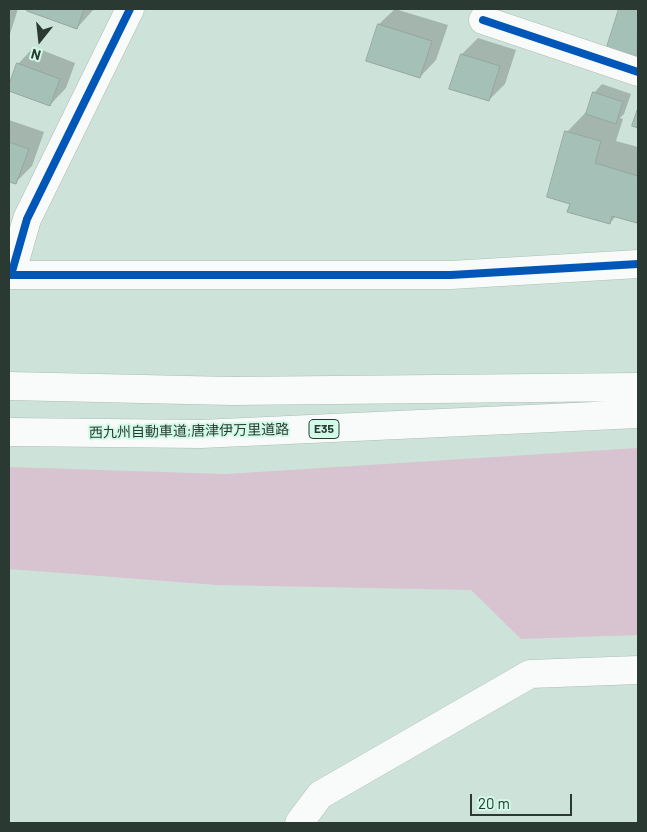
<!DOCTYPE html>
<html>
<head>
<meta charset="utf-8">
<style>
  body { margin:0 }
  #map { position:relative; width:647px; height:832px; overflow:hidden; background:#cde3da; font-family:Barlow,sans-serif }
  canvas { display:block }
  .frame { position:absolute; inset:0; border:10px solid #2a3a33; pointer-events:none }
  .north { position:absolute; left:15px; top:15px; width:50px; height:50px; -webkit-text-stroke:4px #d1fae8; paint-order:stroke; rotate:196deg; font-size:14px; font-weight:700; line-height:20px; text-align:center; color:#2a3a33 }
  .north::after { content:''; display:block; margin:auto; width:18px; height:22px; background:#2a3a33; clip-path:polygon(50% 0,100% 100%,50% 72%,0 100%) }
  .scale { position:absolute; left:470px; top:794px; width:102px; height:22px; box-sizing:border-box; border:2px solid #2a3a33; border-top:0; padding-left:6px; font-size:15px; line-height:18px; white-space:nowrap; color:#2a3a33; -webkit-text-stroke:4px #d1fae8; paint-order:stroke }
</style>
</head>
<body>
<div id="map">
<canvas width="647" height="832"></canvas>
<div class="frame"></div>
<div class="north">N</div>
<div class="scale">20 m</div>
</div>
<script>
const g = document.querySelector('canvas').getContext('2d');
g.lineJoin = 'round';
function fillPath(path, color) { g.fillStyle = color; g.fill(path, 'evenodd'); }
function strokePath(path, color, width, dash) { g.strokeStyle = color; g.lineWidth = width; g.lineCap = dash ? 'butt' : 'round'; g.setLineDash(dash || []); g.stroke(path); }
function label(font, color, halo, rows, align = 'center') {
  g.font = font + ' Barlow,"Noto Sans JP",sans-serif'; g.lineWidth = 4; g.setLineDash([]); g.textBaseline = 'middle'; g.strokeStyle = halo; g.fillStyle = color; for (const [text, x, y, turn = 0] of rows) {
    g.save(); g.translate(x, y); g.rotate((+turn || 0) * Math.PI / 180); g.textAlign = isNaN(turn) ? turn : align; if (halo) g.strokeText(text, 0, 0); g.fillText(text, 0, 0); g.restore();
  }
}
const green = new Path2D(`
  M638 448V635L521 639 471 590 216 585 9 569V467L225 474Z`);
const shadow = new Path2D(`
  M9 9H18L9 37Z
  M29 9H94L77 28 29 11Z
  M395 9 448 25 436 60 420 77 379 24Z
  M620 9H638V54L637 55 608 46Z
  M478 38 516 50 505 84 489 100 451 88 462 54Z
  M34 47 75 63 66 88 50 105 9 90 18 64Z
  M602 84 631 94 624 114 620 118 623 119 616 141 638 147V219L636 222 616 216 610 223 571 203 567 132 588 110 594 93Z
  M9 120 44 132 32 166 15 183 9 180Z`);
const building = new Path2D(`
  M28 9H84L77 29 27 11Z
  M619 9H638L637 57 607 47Z
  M378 24 432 41 420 78 366 61Z
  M461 54 500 66 489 101 449 89Z
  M17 63 60 79 50 106 9 91V85Z
  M593 92 623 102 616 124 586 114Z
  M638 108V128L632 126Z
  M565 131 601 141 595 163 638 176V217L637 223 612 216 610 224 567 212 570 204 547 197Z
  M9 142 29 149 16 184 9 182Z`);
const minor = new Path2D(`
  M483 20 638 72
  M9 275H451L638 264
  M11 275 27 219 130 9
  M299 823 320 795 530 674 638 670`);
const highway = new Path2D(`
  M9 386 231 391 638 387
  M9 432 201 434 638 414`);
const cycleway = new Path2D(`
  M483 20 638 72
  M9 275H451L638 264
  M11 275 27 219 130 9`);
const shields = [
  [324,429,30]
];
const shieldNames = [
  ["E35",324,429]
];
const streetNames = [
  ["西九州自動車道;唐津伊万里道路",189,431,-1]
];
fillPath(green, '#d8c4d0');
fillPath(shadow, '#0003');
fillPath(building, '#a5c0b6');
strokePath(building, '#94a69f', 1);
strokePath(minor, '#abbcb6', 29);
strokePath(highway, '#abbcb6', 29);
strokePath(minor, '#f8fbf9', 28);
strokePath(highway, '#f8fbf9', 28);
strokePath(cycleway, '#0057b8', 8);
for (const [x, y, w] of shields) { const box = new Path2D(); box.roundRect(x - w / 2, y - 9.5, w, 19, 4); g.fillStyle = '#d1fae8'; g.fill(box); strokePath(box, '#2a3a33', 1); }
label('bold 12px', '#2a3a33', null, shieldNames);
label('14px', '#2a3a33', '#d1fae8', streetNames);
</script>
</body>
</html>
